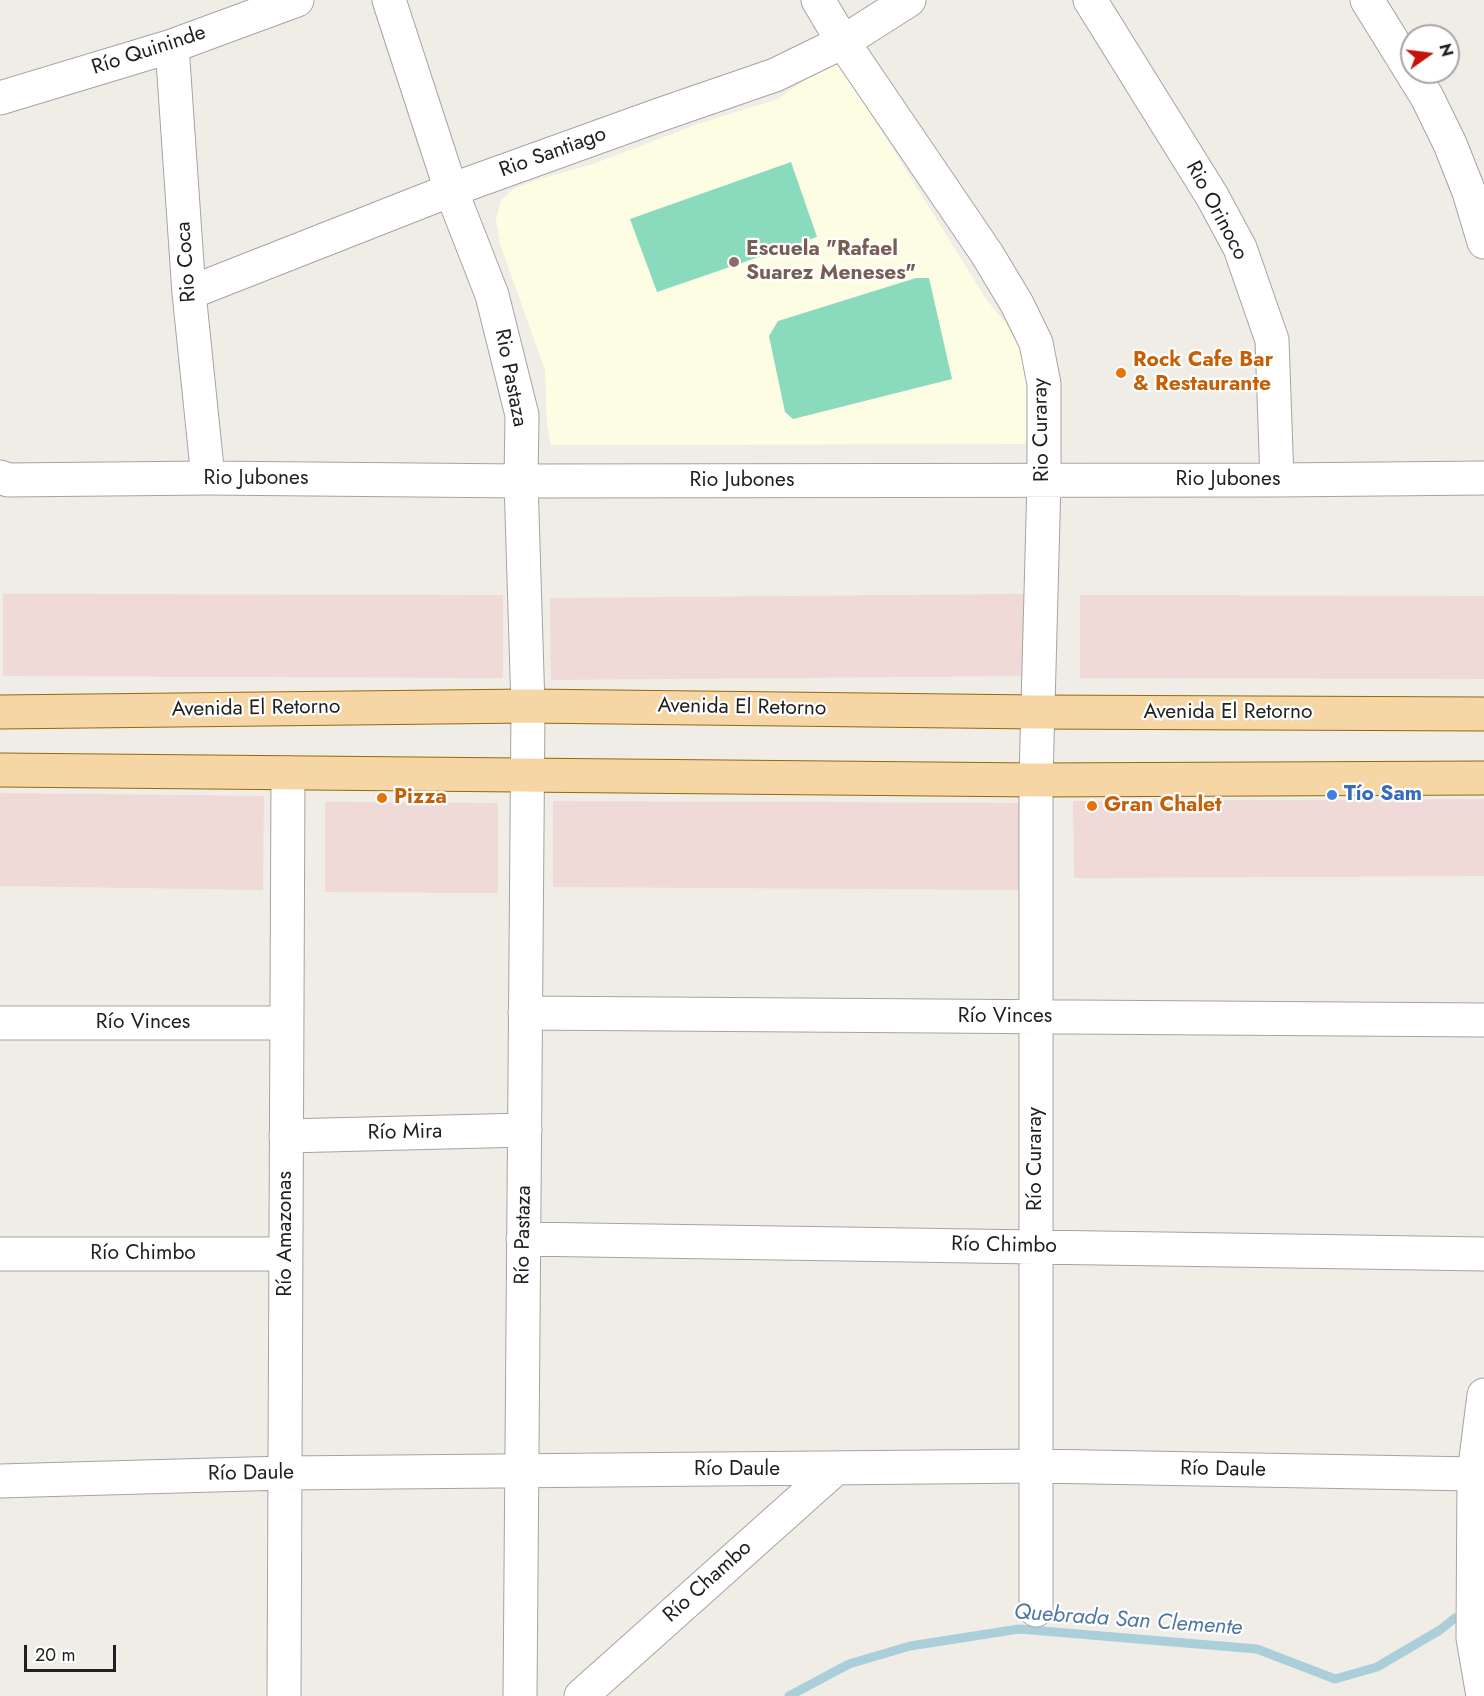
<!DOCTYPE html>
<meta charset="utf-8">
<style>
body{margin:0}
#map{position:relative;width:1484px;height:1696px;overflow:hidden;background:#f0ede7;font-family:Jost,sans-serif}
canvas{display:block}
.north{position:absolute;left:1400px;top:24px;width:60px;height:60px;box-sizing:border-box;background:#fff;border:2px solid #a6a6a6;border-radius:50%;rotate:76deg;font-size:16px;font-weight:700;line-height:24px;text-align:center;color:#202020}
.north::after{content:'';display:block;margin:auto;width:21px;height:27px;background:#c4120c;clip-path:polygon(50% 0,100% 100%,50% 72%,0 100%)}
.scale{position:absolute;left:24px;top:1645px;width:92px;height:27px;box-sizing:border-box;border:3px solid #202020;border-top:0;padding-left:8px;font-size:18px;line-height:21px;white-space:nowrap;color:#202020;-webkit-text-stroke:4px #fff;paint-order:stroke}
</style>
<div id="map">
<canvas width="1484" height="1696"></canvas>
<div class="north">N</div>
<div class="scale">20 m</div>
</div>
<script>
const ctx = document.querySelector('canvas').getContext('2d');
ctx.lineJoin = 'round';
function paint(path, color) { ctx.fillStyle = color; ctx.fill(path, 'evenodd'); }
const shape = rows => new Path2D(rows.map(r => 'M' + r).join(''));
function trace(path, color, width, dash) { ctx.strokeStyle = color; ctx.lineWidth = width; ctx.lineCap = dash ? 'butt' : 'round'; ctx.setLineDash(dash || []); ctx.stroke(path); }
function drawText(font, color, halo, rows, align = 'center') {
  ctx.font = font + ' Jost,sans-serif'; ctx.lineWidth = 4.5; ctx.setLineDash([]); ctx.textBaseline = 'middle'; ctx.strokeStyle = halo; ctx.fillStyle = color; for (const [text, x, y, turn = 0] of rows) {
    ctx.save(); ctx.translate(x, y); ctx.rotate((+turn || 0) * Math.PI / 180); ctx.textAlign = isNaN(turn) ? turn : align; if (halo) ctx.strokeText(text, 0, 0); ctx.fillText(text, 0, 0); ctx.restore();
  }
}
const commercial = shape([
 [3,594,503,595,503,678,3,676],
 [1024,594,1025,676,551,680,550,598],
 [1080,595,1484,596,1484,679,1080,678],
 [0,793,264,796,263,890,0,886],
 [1484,799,1484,876,1074,878,1073,801],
 [553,801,1022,803,1021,890,553,887],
 [325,802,498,803,498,893,325,892]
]);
const education = shape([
 [839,56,843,69,986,299,1021,342,1030,415,1030,428,1025,444,551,445,547,425,545,370,500,244,496,220,501,200,515,188,543,178,590,165,701,123,778,99]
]);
const pitch = shape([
 [791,162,817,237,657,292,630,219],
 [916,278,929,278,952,379,793,419,785,412,769,336,778,321]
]);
const stream = shape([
 [789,1696,849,1664,910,1646,1019,1629,1257,1649,1335,1679,1377,1667,1440,1630,1455,1618]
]);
const minor = shape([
 [389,0,451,190,492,295,522,415,521,481,528,706,520,1696],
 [818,0,843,42,987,254,1017,304,1036,343,1044,384,1044,481,1036,780,1036,1610],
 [1090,0,1212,196,1240,248,1272,340,1277,480],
 [1367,0,1427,97,1450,144,1469,192,1484,242],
 [172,46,189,293,208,478],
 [0,98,172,46,297,0],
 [189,293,451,190,659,115,775,75,843,42,909,0],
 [0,477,8,480,208,478,521,481,1277,480,1484,478],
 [525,1013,1484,1020],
 [0,1023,286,1023],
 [286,1136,525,1130],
 [523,1239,1484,1254],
 [0,1254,286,1254],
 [0,1481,285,1473,1037,1466,1474,1474],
 [284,1696,288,773],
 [581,1696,835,1469],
 [1483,1696,1473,1638,1474,1474,1484,1395]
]);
const major = shape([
 [0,712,528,706,1037,712,1484,714],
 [0,770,1036,780,1484,778]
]);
const markers = [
 [734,262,6,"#8d6e63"],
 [1121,373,6,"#e8710a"],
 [1332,795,6,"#3f7fe0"],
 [382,798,6,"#e8710a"],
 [1092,806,6,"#e8710a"]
];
const streetNames = [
 ["Río Quininde",149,51,-18],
 ["Rio Santiago",553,153,-20],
 ["Rio Orinoco",1216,211,62],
 ["Rio Coca",187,262,-94],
 ["Rio Pastaza",510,378,79],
 ["Rio Curaray",1042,430,-91],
 ["Rio Jubones",256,479],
 ["Rio Jubones",1228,480],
 ["Rio Jubones",742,481],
 ["Avenida El Retorno",742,708,1],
 ["Avenida El Retorno",256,709,-1],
 ["Avenida El Retorno",1228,713],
 ["Río Vinces",1005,1017],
 ["Río Vinces",143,1023],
 ["Río Mira",405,1133,-1],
 ["Río Curaray",1036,1159,-90],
 ["Río Amazonas",286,1234,-90],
 ["Río Pastaza",524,1235,-89],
 ["Río Chimbo",1004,1246,1],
 ["Río Chimbo",143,1254],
 ["Río Daule",737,1470],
 ["Río Daule",1223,1470,1],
 ["Río Daule",251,1474,-1],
 ["Río Chambo",708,1582,-42]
];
const educationNames = [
 ["Escuela \"Rafael",746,250],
 ["Suarez Meneses\"",746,274]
];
const foodNames = [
 ["Rock Cafe Bar",1133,361],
 ["& Restaurante",1133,385],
 ["Pizza",394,798],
 ["Gran Chalet",1104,806]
];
const shopNames = [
 ["Tío Sam",1344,795]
];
const waterNames = [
 ["Quebrada San Clemente",1128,1621,4]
];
paint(commercial, '#f0dad8');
paint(education, '#fcfde3');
paint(pitch, '#8adabe');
trace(stream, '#abcedb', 9);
trace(minor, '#a4a4a4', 35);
trace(major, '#936a09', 35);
trace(minor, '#fff', 33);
trace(major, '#f7d6a6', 33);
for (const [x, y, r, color] of markers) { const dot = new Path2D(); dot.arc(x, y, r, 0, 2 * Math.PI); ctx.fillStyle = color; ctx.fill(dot); trace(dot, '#fff', 2); }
drawText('21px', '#202020', '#fff', streetNames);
drawText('bold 21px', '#785e54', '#fff', educationNames, 'left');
drawText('bold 21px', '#c56008', '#fff', foodNames, 'left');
drawText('bold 21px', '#366cbe', '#fff', shopNames, 'left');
drawText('italic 22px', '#4e76a3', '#fff', waterNames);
</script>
